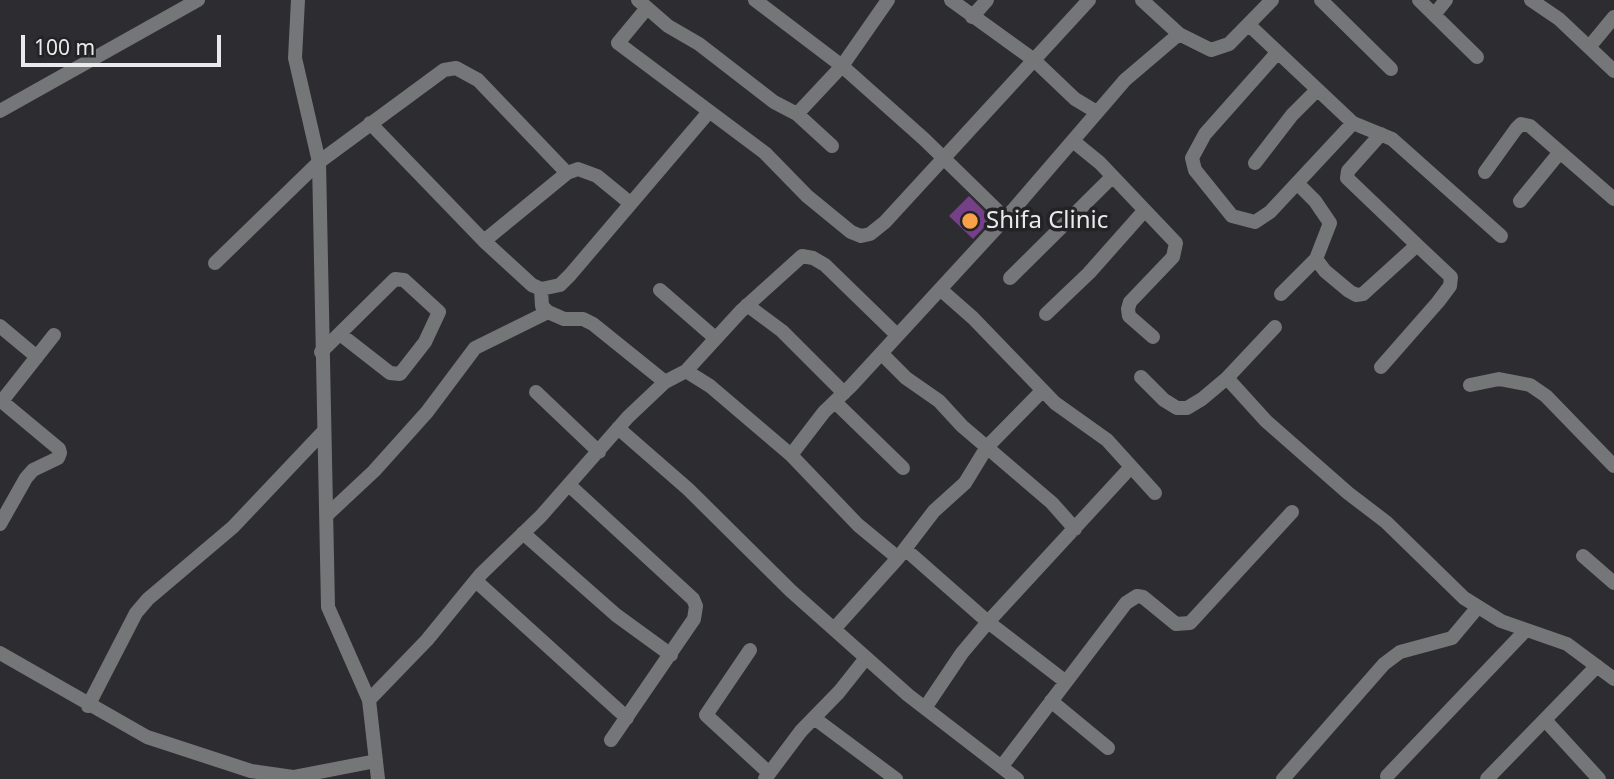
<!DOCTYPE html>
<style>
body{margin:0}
#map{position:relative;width:1614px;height:779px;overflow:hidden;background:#2d2c30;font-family:"Noto Sans",sans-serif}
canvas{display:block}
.scale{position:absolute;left:21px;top:35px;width:200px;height:32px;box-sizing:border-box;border:4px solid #eae9ec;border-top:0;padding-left:9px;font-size:21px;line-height:24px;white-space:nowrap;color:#eae9ec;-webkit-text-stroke:5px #232326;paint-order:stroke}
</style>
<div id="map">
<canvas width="1614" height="779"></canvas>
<div class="scale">100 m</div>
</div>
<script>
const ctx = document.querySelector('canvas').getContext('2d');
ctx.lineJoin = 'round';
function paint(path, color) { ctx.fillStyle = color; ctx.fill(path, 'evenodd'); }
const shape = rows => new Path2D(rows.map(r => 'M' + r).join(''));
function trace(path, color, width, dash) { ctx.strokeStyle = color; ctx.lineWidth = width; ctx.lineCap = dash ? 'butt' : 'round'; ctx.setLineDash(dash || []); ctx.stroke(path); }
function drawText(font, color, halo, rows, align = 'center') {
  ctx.font = font + ' "Noto Sans",sans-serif'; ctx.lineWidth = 7; ctx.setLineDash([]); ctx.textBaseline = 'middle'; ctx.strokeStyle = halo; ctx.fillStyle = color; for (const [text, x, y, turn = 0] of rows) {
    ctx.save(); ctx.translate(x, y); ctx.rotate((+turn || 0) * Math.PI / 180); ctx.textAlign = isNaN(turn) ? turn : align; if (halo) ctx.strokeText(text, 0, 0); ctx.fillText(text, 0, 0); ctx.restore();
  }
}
const building = shape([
 [969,196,992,219,973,239,949,216]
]);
const minor = shape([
 [638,0,668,26,699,44,774,102,797,114,842,66,888,0],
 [755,0,842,66,924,139,1005,218],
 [951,0,1034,60,1075,99,1095,111],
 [1142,0,1179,34],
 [1321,0,1391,69],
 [1419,0,1477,57],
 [1531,0,1559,19,1614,71],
 [647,8,618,43,765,153,807,196,851,232,861,236,870,234,885,222,1089,0],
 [1434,15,1446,0],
 [972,17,987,0],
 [1249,25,1353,123,1392,139,1501,236],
 [1590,46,1614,17],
 [1277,53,1205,134,1192,158,1195,170,1232,216,1255,222,1270,212,1353,123],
 [0,111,198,0],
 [797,114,832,146],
 [370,123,484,241,532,285,541,289,560,285,570,275,708,113],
 [1381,134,1348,171,1347,178,1417,245],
 [1073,141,1100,163,1176,243,1173,257,1130,302,1128,309,1129,316,1153,337],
 [1255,163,1292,115,1317,90],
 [1485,172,1516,129,1521,124,1530,126,1614,199],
 [1297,183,1315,201,1330,223,1316,259,1325,271,1349,291,1356,295,1363,294,1417,245,1451,277,1450,286,1438,302,1381,367],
 [1520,201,1560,152],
 [484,241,567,173,578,169,597,176,630,203],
 [215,263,319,162,444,70,456,68,478,80,567,173],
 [1010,278,1112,177],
 [541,289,542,306,548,312,564,319,583,319,593,324,665,382],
 [940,289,973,318,1055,403,1107,440,1155,493],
 [660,290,714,337],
 [1281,294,1316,259],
 [747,305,782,331,844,393],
 [1046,314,1089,273,1144,211],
 [0,326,37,357],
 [321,352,395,279,404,280,439,312,425,342,400,374,390,373,340,334],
 [882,354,906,378,939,401,962,426,1052,503,1075,529],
 [686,371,741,311,802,256,813,258,825,265,897,335],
 [1141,377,1164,400,1177,408,1187,408,1202,399,1227,378,1266,421,1348,493,1386,522,1464,598,1501,621,1567,644,1614,679],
 [1227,378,1275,327],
 [1470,385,1499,379,1530,385,1546,396,1614,466],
 [536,392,599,452],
 [0,400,59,449,60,453,58,458,33,470,26,478,0,524],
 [2,401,54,335],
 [835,402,903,468],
 [618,428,688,489,791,591,908,695,1017,779],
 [791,455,858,525,898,558],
 [569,485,693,599,696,606,694,619,611,740],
 [328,514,374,471,427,412,475,348,548,312],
 [523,533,616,615,671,655],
 [905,549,988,622,1130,468],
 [1583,556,1614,583],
 [476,581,627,718],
 [834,629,898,558,934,511,965,483,987,447,1042,391],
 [750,650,706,715,769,773],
 [0,653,147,737,251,771,293,777,376,761],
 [369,700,427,640,481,574,541,516,628,417,665,382,686,371,710,386,791,455,824,412,851,386,1013,210,1125,80,1179,34,1211,50,1229,44,1272,0],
 [1051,701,1108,748],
 [88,706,136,613,148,599,233,527,323,432],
 [925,708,962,653,988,622,1066,682],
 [814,718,896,779],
 [1545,720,1599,779],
 [1002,766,1126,603,1137,596,1143,597,1176,624,1190,623,1292,512],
 [1387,776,1525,631],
 [765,779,801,731,839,692,866,658],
 [1283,779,1384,664,1400,652,1452,638,1478,607],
 [1487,779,1597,666]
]);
const tertiary = shape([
 [298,0,295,58,319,162,328,607,369,700,378,779]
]);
const markers = [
 [970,221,9,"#f7a149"]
];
const poiNames = [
 ["Shifa Clinic",986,221]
];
paint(building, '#754087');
trace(minor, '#757678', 14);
trace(tertiary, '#757678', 14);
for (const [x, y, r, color] of markers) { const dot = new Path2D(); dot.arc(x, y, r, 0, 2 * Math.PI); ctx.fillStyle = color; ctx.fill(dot); trace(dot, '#232326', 2.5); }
drawText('24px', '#eae9ec', '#232326', poiNames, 'left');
</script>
